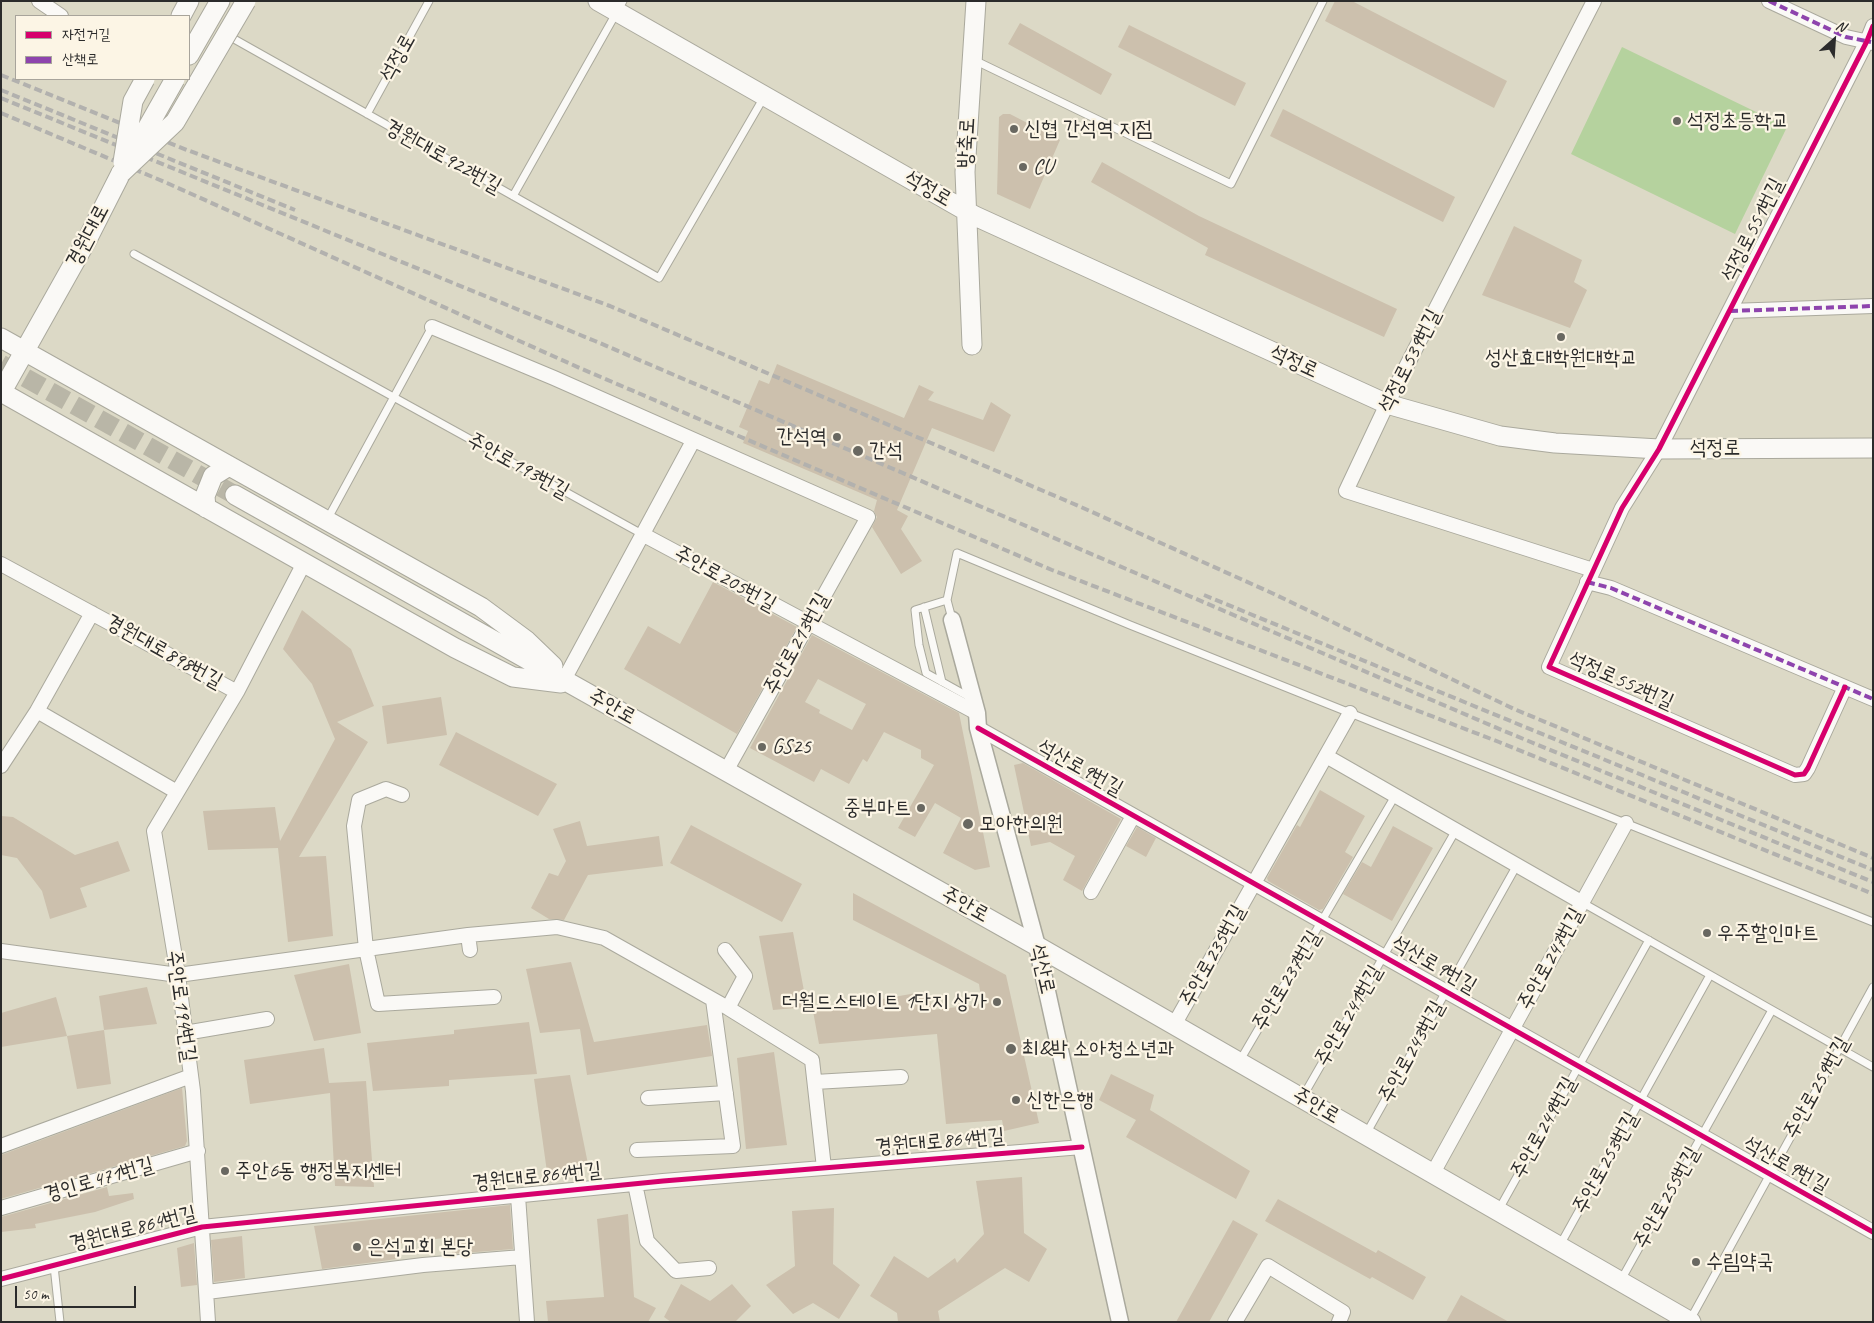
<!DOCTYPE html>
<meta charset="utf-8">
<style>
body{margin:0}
#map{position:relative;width:1874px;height:1323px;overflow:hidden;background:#dcd9c6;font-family:Caveat,"Poor Story",sans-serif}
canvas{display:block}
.frame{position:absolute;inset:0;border:2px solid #2b2b2b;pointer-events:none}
.legend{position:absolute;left:15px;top:15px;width:175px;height:65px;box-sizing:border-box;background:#fcf5e5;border:1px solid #a8a49b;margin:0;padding:6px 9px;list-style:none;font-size:15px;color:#2b2b2b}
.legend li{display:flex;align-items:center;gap:10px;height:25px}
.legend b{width:25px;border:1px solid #a8a49b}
.north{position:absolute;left:1809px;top:15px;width:50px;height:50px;-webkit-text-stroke:4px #fcf5e5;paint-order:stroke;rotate:26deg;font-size:14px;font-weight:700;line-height:20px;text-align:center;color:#2b2b2b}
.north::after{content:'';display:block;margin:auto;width:18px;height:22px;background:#2b2b2b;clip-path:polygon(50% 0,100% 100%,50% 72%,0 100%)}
.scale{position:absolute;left:15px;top:1286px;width:121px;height:22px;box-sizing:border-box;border:2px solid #2b2b2b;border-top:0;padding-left:6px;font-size:15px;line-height:18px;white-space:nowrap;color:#2b2b2b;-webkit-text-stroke:4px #fcf5e5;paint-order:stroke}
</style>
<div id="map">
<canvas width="1874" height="1323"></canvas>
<div class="frame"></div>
<ul class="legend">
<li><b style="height:6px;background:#d6006c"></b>자전거길</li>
<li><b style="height:6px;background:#8e44ad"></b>산책로</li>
</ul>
<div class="north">N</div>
<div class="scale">50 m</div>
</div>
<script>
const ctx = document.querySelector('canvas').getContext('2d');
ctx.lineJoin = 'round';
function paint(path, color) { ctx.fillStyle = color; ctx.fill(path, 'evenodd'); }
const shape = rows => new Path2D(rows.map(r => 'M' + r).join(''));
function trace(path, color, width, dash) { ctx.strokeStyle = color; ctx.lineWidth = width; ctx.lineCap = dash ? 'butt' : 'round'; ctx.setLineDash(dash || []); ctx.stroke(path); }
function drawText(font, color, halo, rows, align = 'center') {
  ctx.font = font + ' Caveat,"Poor Story",sans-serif'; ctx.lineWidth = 4.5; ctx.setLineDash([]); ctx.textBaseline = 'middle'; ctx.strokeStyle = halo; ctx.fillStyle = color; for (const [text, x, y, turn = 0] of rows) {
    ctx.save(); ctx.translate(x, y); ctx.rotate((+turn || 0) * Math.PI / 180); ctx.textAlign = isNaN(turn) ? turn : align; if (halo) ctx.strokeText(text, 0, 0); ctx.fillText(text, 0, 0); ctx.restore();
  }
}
const green = shape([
 [1622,47,1787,127,1735,234,1571,154]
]);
const building = shape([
 [1335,1,1352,1,1507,81,1494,108,1325,21],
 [1020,23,1112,74,1101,95,1008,44],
 [1129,25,1246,83,1235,106,1118,47],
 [1283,109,1455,197,1443,222,1270,136],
 [1003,114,1010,114,1060,140,1030,209,997,194,999,117],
 [1102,162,1199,216,1397,309,1384,337,1205,255,1208,248,1091,182],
 [1514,226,1582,260,1574,282,1587,290,1570,328,1482,295],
 [777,364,904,418,919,385,934,392,928,400,983,420,991,402,1011,415,994,452,932,428,897,510,908,516,901,529,922,561,901,574,872,527,877,517,874,511,877,500,743,443,748,431,739,427,759,380,769,384],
 [713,582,797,627,737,734,624,669,648,626,680,644],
 [302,610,351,649,374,706,337,722,368,742,299,857,326,856,333,936,288,942,278,848,208,850,203,811,275,807,280,841,335,739,312,684,283,649],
 [812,635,959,713,990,867,975,870,943,853,961,818,935,803,915,837,898,828,934,765,921,758,921,750,884,732,867,762,863,759,849,784,821,769,814,782,750,748],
 [818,679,866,704,852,730,819,713,820,710,805,702],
 [441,697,447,735,387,744,382,706],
 [456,732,557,784,538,816,439,765],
 [1023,763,1121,819,1082,891,1063,880,1075,856,1050,842,1031,846,1014,765],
 [1320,790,1365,816,1345,852,1353,857,1323,909,1319,910,1268,881,1267,878,1297,825,1300,827],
 [1,816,13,817,75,855,118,841,130,871,80,888,87,907,50,919,42,891,17,858,1,855],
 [580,821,587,846,659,836,663,866,588,875,564,920,549,919,531,908,549,873,558,876,566,861,553,829],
 [691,825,802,884,782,922,670,863],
 [1393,826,1433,848,1392,921,1343,894,1362,862,1371,867],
 [1137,827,1156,838,1146,857,1126,846],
 [853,893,1006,975,1039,1123,1004,1131,1002,1120,946,1124,937,1034,819,1044,813,1011,928,991,932,1010,982,1004,979,984,853,920],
 [793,932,807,1007,773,1010,759,936],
 [571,962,594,1042,707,1025,712,1056,587,1075,580,1029,540,1033,526,969],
 [349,964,361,1033,314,1041,294,975],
 [147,987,157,1024,104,1030,99,996],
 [56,997,67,1036,1,1047,1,1013],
 [529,1022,537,1074,449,1080,449,1086,373,1091,367,1043,454,1034,454,1030],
 [104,1030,111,1084,77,1089,67,1036],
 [324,1048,329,1083,366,1081,374,1187,335,1186,330,1093,250,1104,244,1060],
 [774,1052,787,1145,746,1149,737,1058],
 [1111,1074,1154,1095,1150,1110,1250,1171,1236,1199,1126,1137,1136,1120,1099,1100],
 [570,1075,588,1164,547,1172,534,1079],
 [182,1088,187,1141,185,1146,1,1199,1,1155],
 [1022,1177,1024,1233,1047,1249,1029,1282,1005,1268,938,1311,940,1322,898,1322,897,1313,870,1296,894,1256,928,1278,955,1258,957,1263,984,1234,976,1181],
 [107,1187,109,1196,133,1193,134,1199,95,1212,35,1224,36,1228,1,1232,1,1217],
 [1278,1199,1376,1253,1378,1250,1426,1277,1413,1300,1372,1277,1370,1279,1265,1221],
 [510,1205,513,1249,452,1254,452,1237,395,1244,397,1259,322,1269,314,1226],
 [834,1208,833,1264,860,1285,839,1319,813,1303,793,1314,766,1285,795,1266,792,1211],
 [628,1214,634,1297,656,1308,648,1322,548,1322,546,1301,604,1297,597,1219],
 [1233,1220,1258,1234,1209,1322,1176,1322],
 [242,1236,245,1278,214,1282,211,1240],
 [194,1243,197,1285,181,1287,177,1248],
 [681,1284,710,1301,732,1284,751,1306,735,1322,671,1322,664,1317],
 [1461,1295,1509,1322,1446,1322]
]);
const secondaryTunnel = shape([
 [1,364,235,495]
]);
const service = shape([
 [227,35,659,278,764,97],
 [974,60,1231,184,1323,1],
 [367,114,429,1],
 [513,196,623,1],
 [134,254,642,534],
 [327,520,432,327],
 [947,600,957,553,1130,625,1873,922],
 [924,607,942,682],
 [952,619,947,600,915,610,919,645,926,673,971,698],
 [1583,903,1873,1067],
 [1239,1062,1395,796],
 [1302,1098,1456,830],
 [1366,1134,1517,865],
 [1498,1211,1649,940],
 [1560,1245,1710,975],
 [54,1266,60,1322],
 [1621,1280,1772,1010],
 [1690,1320,1873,987]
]);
const minor = shape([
 [39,1,61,16],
 [1769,1,1846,37,1873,43],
 [1730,311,1873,306],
 [432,327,554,378,868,517,726,771],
 [642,534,977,713],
 [1,564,237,692],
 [1593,570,1346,491,1387,404,1594,1],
 [1587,582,1611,588,1873,699],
 [565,678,693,441],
 [1845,687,1808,768,1804,774,1795,775,1549,667,1622,508,1659,449,1867,41,1873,26],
 [37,711,177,792],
 [978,728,1873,1232],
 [1326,756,1583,903],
 [1,766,37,711,92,613],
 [402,795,386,789,359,800,354,826,366,949,378,1004,494,997],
 [1091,892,1133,816],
 [468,935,470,950],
 [725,950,745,976,728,1008],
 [1,951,178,975,468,935,557,927,604,938,728,1008,812,1060,824,1168],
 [1174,1025,1350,713],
 [185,1033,267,1019],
 [815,1082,901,1077],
 [648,1098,726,1093],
 [1,1146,191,1076],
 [637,1150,733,1146,713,1000],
 [1433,1173,1626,823],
 [635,1184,647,1241,676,1271,709,1268],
 [518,1196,527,1322],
 [1,1208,198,1151],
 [1,1279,202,1227,663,1181,1082,1147],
 [207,1292,423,1265,522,1257],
 [208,1322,193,1091,178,975,154,831,237,692,304,563],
 [1235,1322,1268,1266,1343,1312,1339,1322]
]);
const tertiary = shape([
 [952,620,977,713,978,728,1037,946,1120,1322]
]);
const secondary = shape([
 [598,1,975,216,1387,404,1500,436,1555,443,1659,449,1873,448],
 [181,16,189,1],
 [189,55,220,1],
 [1,338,481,607,527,641,553,666],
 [972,345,965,172,976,1],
 [1,392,455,648,513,677,561,683],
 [1,393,88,238,121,173],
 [235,495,1037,946,1691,1322],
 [206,508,205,496,213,476,229,466]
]);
const rail = shape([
 [1,75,187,150,610,306,1081,507,1274,594,1514,709,1873,858],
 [1,90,295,210],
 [1,98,595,341,1504,731,1873,882],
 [1,113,167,183,582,369,1052,570,1499,742,1873,894],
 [1204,595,1873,870]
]);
const secondaryBridge = shape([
 [132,155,175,79],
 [123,162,133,101,145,79],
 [121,173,175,122,246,1]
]);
const quiet = shape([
 [1769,1,1846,37,1871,42],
 [1730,311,1873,306],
 [1587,582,1611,588,1873,699]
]);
const cycleway = shape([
 [1845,687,1808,768,1804,774,1795,775,1549,667,1622,508,1659,449,1867,41,1873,26],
 [978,728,1873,1232],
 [1,1279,202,1227,663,1181,1082,1147]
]);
const markers = [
 [1677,121,5,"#696861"],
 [1014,129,5,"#696861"],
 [1023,167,5,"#696861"],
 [1561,337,5,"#696861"],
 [837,437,5,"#696861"],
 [858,451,6,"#696861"],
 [762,747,5,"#696861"],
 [921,808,5,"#696861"],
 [968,824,6,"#696861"],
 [1707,933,5,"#696861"],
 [997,1002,5,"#696861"],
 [1011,1049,6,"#696861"],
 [1016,1100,5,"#696861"],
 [225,1171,5,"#696861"],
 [357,1247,5,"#696861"],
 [1696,1262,5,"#696861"]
];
const streetNames = [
 ["석정로",398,58,-61],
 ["방축로",967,143,-87],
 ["경원대로922번길",443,157,29],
 ["석정로",928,189,30],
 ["석정로551번길",1753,230,-63],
 ["경원대로",88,236,-62],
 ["석정로539번길",1410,361,-63],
 ["석정로",1294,362,25],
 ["석정로",1715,448],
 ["주안로193번길",518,466,29],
 ["주안로205번길",725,579,29],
 ["주안로213번길",797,644,-61],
 ["경원대로898번길",164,652,29],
 ["석정로552번길",1621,681,24],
 ["주안로",612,707,29],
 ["석산로9번길",1080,768,29],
 ["주안로",965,905,29],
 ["주안로235번길",1213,956,-61],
 ["주안로247번길",1551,959,-61],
 ["석산로9번길",1434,965,30],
 ["석산로",1042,969,77],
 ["주안로237번길",1287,981,-59],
 ["주안로194번길",181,1006,82],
 ["주안로241번길",1349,1016,-60],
 ["주안로243번길",1412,1052,-61],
 ["주안로259번길",1817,1088,-61],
 ["주안로",1316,1106,30],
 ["주안로249번길",1544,1128,-61],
 ["경원대로864번길",940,1142,-5],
 ["주안로253번길",1606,1163,-61],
 ["석산로9번길",1786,1165,29],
 ["경원대로864번길",537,1177,-6],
 ["경인로471번길",99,1180,-16],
 ["주안로255번길",1667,1198,-61],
 ["경원대로864번길",133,1229,-14]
];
const poiNames = [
 ["석정초등학교",1687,121],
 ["신협 간석역 지점",1024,129],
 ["CU",1033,167],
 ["성산효대학원대학교",1561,358,"center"],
 ["간석역",827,437,"right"],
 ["간석",869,451],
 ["GS25",772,747],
 ["중부마트",911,808,"right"],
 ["모아한의원",979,824],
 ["우주할인마트",1717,933],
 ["더월드스테이트 1단지 상가",987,1002,"right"],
 ["최&박 소아청소년과",1022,1049],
 ["신한은행",1026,1100],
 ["주안6동 행정복지센터",235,1171],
 ["은석교회 본당",367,1247],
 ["수림약국",1706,1262]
];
paint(green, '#b5d29e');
paint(building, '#ccc0ad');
trace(secondaryTunnel, '#b9b6a7', 19, [19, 9]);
trace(service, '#aaa99d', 9);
trace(minor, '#aaa99d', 16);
trace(tertiary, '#aaa99d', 19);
trace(secondary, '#aaa99d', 21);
trace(service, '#faf9f6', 7);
trace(minor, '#faf9f6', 14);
trace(tertiary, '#faf9f6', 16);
trace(secondary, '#faf9f6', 19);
trace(rail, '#b2b1ae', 4, [8, 4]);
trace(secondaryBridge, '#aaa99d', 21, []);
trace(secondaryBridge, '#faf9f6', 19);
trace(quiet, '#8e44ad', 4, [8, 4]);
trace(cycleway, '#d6006c', 5);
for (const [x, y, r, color] of markers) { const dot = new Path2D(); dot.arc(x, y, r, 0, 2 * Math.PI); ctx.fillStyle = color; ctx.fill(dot); trace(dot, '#fcf5e5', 2); }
drawText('21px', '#2b2b2b', '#fcf5e5', streetNames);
drawText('21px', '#2b2b2b', '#fcf5e5', poiNames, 'left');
</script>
